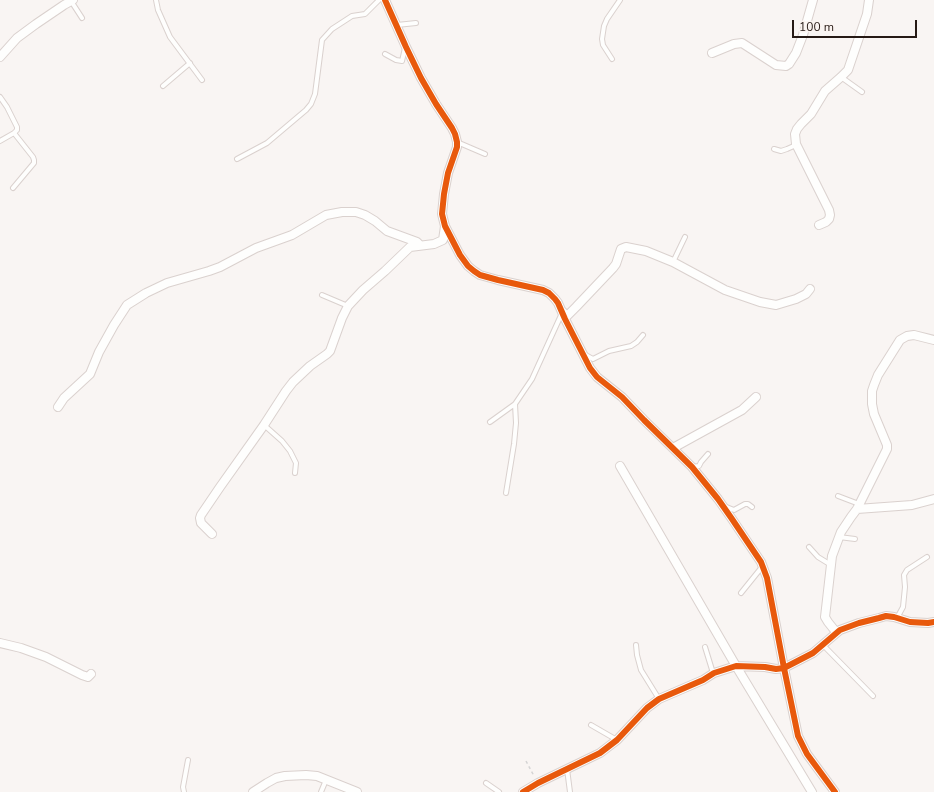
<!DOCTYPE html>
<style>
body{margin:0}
#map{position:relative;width:934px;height:792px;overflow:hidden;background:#f9f5f3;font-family:"Nunito Sans",sans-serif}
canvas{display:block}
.scale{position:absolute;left:792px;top:20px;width:125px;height:18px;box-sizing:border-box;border:2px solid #261a15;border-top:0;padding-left:5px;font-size:12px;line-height:14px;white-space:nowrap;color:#261a15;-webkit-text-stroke:3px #fbf4f1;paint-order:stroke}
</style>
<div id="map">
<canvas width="934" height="792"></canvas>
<div class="scale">100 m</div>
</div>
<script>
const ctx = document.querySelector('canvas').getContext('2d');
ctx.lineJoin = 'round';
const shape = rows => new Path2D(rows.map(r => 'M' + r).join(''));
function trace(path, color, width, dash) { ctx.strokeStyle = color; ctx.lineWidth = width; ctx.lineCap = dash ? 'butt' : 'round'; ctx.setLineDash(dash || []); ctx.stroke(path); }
const path = shape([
 [526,761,534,776]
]);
const service = shape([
 [156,0,158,10,170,37,202,80],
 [71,1,82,18],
 [397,25,416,23],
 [385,54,396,60,402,61,405,48],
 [612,59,603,45,602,39,604,26,607,19,620,0],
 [841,77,862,92],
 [163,86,190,63],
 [0,97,7,107,17,127,17,130,14,133,0,141],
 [457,142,485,154],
 [774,149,781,151,787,149,796,145],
 [237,159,267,143,306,110,311,104,315,94,322,40,332,29,352,16,365,14,379,0],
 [13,188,34,163,34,160,33,157,14,133],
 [673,262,685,237],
 [322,295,348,306],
 [584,354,593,359,609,351,631,346,637,342,643,335],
 [490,422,515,404,532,379,562,313],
 [264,425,282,441,290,451,296,463,295,473],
 [692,467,699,466,701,462,708,454],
 [506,493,514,444,516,423,515,404],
 [838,496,859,504],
 [724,506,734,510,745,504,748,504,752,507],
 [839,537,855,539],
 [809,547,818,557,831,565],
 [741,593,762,567],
 [897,618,903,607,905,587,904,575,907,570,927,557],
 [636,645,637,655,641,670,659,699],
 [823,645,873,696],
 [705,647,713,673],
 [591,725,617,740],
 [567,769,570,792],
 [486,783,499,792],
 [184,792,183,787,188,760],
 [321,792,326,780]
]);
const minor = shape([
 [385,0,406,47,421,78,436,104,452,128,455,134,457,142,457,147,448,173,444,194,442,214,445,226,460,255,468,266,474,271,480,275,498,280,543,290,549,293,555,299,558,303,565,319,590,368,597,377,622,397,644,420,692,467,718,499,732,519,761,562,767,578,784,668,798,736,807,754,835,792],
 [712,53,734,44,742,43,776,65,786,66,789,64,796,53,803,35,813,0],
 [0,57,17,38,36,24,64,5,73,0],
 [819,225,826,222,829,219,830,215,829,210,796,144,795,134,797,129,801,124,811,114,825,91,841,77,848,70,867,14,869,0],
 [562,311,567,316,576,307,613,268,616,264,621,249,626,247,646,251,673,262,725,290,760,302,776,305,796,299,806,294,810,289],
 [58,407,64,398,90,374,99,352,114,325,127,305,146,293,167,283,209,271,220,267,256,248,292,235,326,215,342,212,356,212,365,215,375,221,387,231,417,242,420,245],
 [673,448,742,410,756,397],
 [620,466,736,666,812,792],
 [857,509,912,505,934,499],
 [212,534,201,523,200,518,201,515,220,487,264,425,286,391,293,382,310,366,327,354,330,351,342,318,348,306,363,290,385,271,410,247,434,244,443,240,445,226],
 [836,632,828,622,825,617,832,556,841,532,851,517,857,509,887,449,887,445,874,414,872,404,872,391,874,385,878,375,900,340,907,336,914,335,934,340],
 [0,643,21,648,46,657,82,675,88,677,91,674],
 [253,792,267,783,276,778,285,776,306,775,317,776,357,792],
 [523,792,538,783,600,753,617,740,647,708,659,699,703,680,714,673,736,666,765,667,776,669,784,668,813,653,840,630,859,623,879,618,886,616,894,617,910,622,928,623,934,622]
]);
const cycleway = shape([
 [385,0,406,47,421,78,436,104,452,128,455,134,457,142,457,147,448,173,444,194,442,214,445,226,460,255,468,266,474,271,480,275,498,280,543,290,549,293,555,299,558,303,565,319,590,368,597,377,622,397,644,420,692,467,718,499,732,519,761,562,767,578,784,668,798,736,807,754,835,792],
 [523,792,538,783,600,753,617,740,647,708,659,699,703,680,714,673,736,666,765,667,776,669,784,668,813,653,840,630,859,623,879,618,886,616,894,617,910,622,928,623,934,622]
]);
trace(service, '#dad1ce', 6);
trace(minor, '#dad1ce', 10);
trace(path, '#d5d4d4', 1.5, [3, 3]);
trace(service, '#fefefd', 4);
trace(minor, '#fefefd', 8);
trace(cycleway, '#e8590c', 6);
</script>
